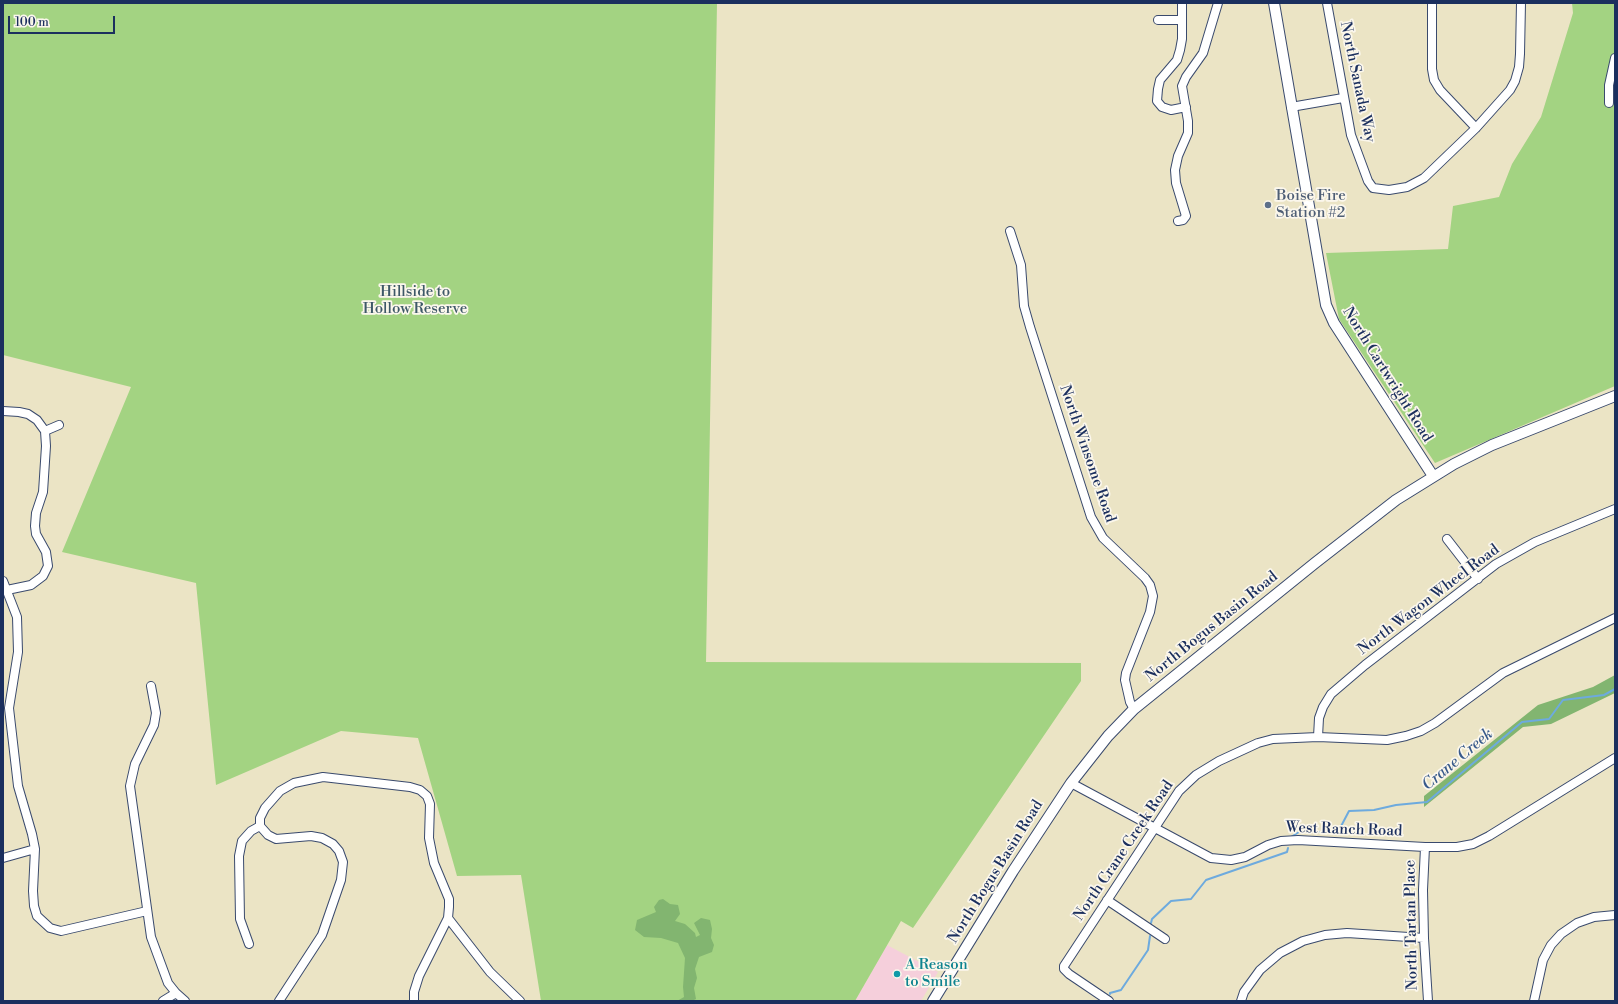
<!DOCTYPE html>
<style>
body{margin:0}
#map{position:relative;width:1618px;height:1004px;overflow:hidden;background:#ebe4c5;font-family:"Libre Bodoni",serif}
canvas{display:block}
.frame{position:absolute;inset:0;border:4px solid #1b2f5e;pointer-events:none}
.scale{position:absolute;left:8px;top:16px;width:107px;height:18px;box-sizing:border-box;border:2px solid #1b2f5e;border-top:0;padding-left:5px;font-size:12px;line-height:14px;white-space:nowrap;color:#1b2f5e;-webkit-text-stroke:3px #fbf7ec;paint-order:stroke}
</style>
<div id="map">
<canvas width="1618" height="1004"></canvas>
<div class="frame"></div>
<div class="scale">100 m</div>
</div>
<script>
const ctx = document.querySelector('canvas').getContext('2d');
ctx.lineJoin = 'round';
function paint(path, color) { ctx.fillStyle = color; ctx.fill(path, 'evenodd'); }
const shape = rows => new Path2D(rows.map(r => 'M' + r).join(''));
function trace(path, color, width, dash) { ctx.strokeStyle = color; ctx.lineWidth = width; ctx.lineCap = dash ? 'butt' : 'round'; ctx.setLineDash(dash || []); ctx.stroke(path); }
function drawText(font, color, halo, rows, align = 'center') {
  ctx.font = font + ' "Libre Bodoni",serif'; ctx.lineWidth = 3.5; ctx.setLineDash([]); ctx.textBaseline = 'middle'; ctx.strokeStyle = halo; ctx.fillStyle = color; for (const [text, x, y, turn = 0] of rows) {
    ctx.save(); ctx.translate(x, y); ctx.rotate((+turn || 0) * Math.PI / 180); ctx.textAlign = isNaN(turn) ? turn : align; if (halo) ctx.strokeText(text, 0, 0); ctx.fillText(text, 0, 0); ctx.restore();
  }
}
const built = shape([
 [887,945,938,972,921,1001,855,1001]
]);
const green = shape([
 [3,3,717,3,706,662,1081,663,1081,681,913,928,901,921,855,1001,541,1001,521,875,457,876,418,738,341,731,216,785,196,583,62,552,131,387,3,355],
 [1572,3,1615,3,1615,386,1435,463,1339,319,1326,253,1448,249,1453,206,1499,197,1512,164,1541,117,1573,13]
]);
const forest = shape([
 [1615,675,1615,693,1551,724,1523,727,1424,807,1424,796,1538,705,1593,687],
 [663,899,670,904,678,905,680,914,675,921,685,924,695,933,696,937,700,935,694,923,701,918,710,920,712,929,711,938,714,945,712,952,699,957,695,969,697,978,694,988,696,999,692,1001,677,1001,684,997,683,987,685,958,678,943,661,938,644,937,635,930,637,920,656,912,654,907,659,900]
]);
const stream = shape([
 [1291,837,1299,832,1338,832,1349,811,1374,810,1396,805,1427,802,1522,722,1549,719,1563,700,1604,695,1615,689],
 [1151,923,1152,919,1171,901,1191,899,1206,880,1287,852,1288,848],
 [1110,994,1110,993,1121,990,1148,950,1150,936]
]);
const minor = shape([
 [1182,3,1182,39,1180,50,1177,60,1160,80,1158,89,1157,101,1162,107,1171,110,1186,107],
 [1327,3,1351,135,1368,181,1373,188,1389,190,1407,187,1424,178,1476,128,1510,90,1515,81,1519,67,1520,54,1521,3],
 [1432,3,1432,69,1434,80,1440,90,1476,128],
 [1158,20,1182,20],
 [1609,103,1609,85,1615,58],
 [1291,107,1343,98],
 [1178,221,1183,220,1186,216,1176,183,1175,170,1178,156,1188,133,1188,121,1182,86,1186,77,1203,53,1218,3],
 [1010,231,1021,265,1024,306,1030,327,1091,517,1103,538,1145,578,1150,585,1153,596,1150,612,1126,673,1125,680,1130,702,1134,709],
 [3,411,19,412,28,414,37,420,45,431,46,446,43,492,36,513,35,526,36,534,46,552,48,566,43,576,31,585,7,590],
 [45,431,59,425],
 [1447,539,1478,579],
 [3,581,17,617,18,652,9,708,18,786,32,834,35,849,33,891,34,906,37,916,50,928,61,931,147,911],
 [151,686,156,713,154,725,135,764,130,786,151,937,168,983,176,993,185,1001],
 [1318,737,1319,718,1323,707,1331,694,1365,665,1496,564,1535,542,1615,509],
 [1071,783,1211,858,1231,860,1245,857,1268,845,1281,841,1298,840,1425,847,1457,847,1473,844,1489,836,1615,758],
 [1425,847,1423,890,1424,938,1428,1001],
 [3,858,35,849],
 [1107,900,1165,939],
 [448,918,490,972,520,1001],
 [249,944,240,919,239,856,242,841,251,831,260,826],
 [163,1001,176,993],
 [279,1001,322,935,341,880,343,862,339,851,333,844,322,838,311,836,276,839,268,835,260,826,260,818,265,808,280,791,294,783,323,777,410,787,420,790,427,796,430,804,429,838,434,863,449,899,449,907,448,918,419,976,414,992,414,1001],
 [1109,1001,1069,974,1064,969,1064,966,1179,791,1196,775,1219,761,1258,743,1273,739,1318,737,1387,740,1406,736,1421,731,1435,723,1503,673,1615,618],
 [1241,1001,1244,992,1260,970,1280,953,1303,941,1325,935,1347,933,1424,938],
 [1534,1001,1543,960,1551,945,1561,934,1577,923,1594,917,1615,915]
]);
const tertiary = shape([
 [1274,3,1326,305,1334,323,1433,476],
 [933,1001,1013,871,1071,783,1108,736,1134,709,1315,563,1396,500,1454,464,1492,445,1615,396]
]);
const markers = [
 [1268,205,4,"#5c6f8a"],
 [897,974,4,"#0f9aa8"]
];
const streetNames = [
 ["North Sanada Way",1357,82,78],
 ["North Cartwright Road",1387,375,58],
 ["North Winsome Road",1087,454,71],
 ["North Wagon Wheel Road",1429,600,-37],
 ["North Bogus Basin Road",1212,627,-39],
 ["West Ranch Road",1344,830,2],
 ["North Crane Creek Road",1124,851,-56],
 ["North Bogus Basin Road",996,872,-58],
 ["North Tartan Place",1412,925,-91]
];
const serviceNames = [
 ["Boise Fire",1276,196],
 ["Station #2",1276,213]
];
const parkNames = [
 ["Hillside to",415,292],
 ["Hollow Reserve",415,309]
];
const cultureNames = [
 ["A Reason",905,965],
 ["to Smile",905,982]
];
const waterNames = [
 ["Crane Creek",1458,760,-40]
];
paint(built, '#f5cfdb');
paint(green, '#a3d382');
paint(forest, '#82b570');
trace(stream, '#6daade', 2);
trace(minor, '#3a4a6d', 10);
trace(tertiary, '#3a4a6d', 12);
trace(minor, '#fff', 8);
trace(tertiary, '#fff', 10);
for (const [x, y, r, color] of markers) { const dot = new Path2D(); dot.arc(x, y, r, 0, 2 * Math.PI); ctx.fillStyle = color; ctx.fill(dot); trace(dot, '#fbf7ec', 1.5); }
drawText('15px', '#1b2f5e', '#fbf7ec', streetNames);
drawText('15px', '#4e5e75', '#fbf7ec', serviceNames, 'left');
drawText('15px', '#3d5867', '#fbf7ec', parkNames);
drawText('15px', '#0d838f', '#fbf7ec', cultureNames, 'left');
drawText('italic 16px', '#385a8b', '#fbf7ec', waterNames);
</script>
